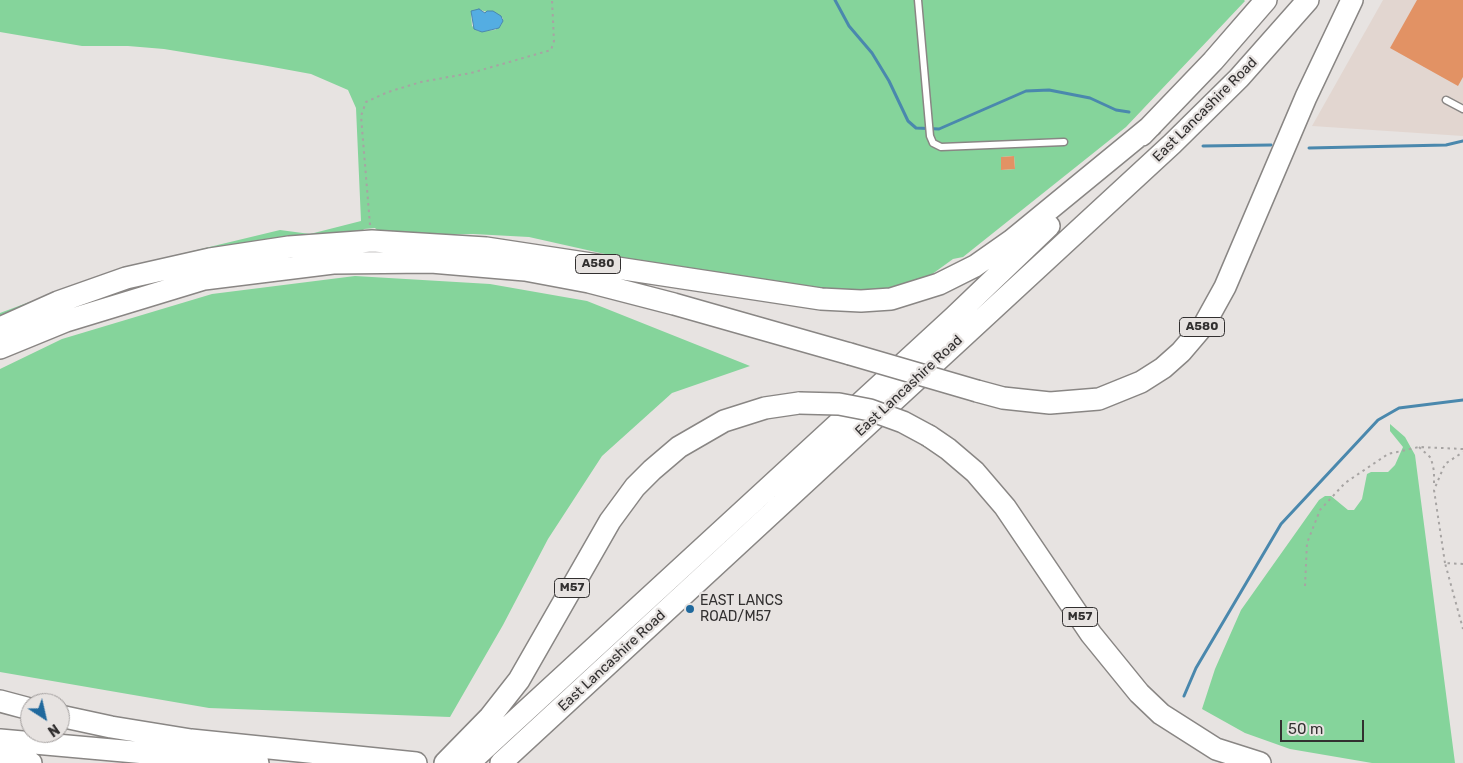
<!DOCTYPE html>
<style>
body{margin:0}
#map{position:relative;width:1463px;height:763px;overflow:hidden;background:#e7e3e1;font-family:Rubik,sans-serif}
canvas{display:block}
.north{position:absolute;left:20px;top:693px;width:50px;height:50px;box-sizing:border-box;background:#e7e3e1;border:1px solid #9f9b9a;border-radius:50%;rotate:145deg;font-size:14px;font-weight:700;line-height:20px;text-align:center;color:#323030}
.north::after{content:'';display:block;margin:auto;width:18px;height:22px;background:#20699d;clip-path:polygon(50% 0,100% 100%,50% 72%,0 100%)}
.scale{position:absolute;left:1280px;top:720px;width:84px;height:22px;box-sizing:border-box;border:2px solid #323030;border-top:0;padding-left:6px;font-size:15px;line-height:18px;white-space:nowrap;color:#323030;-webkit-text-stroke:4px #e7e3e1;paint-order:stroke}
</style>
<div id="map">
<canvas width="1463" height="763"></canvas>
<div class="north">N</div>
<div class="scale">50 m</div>
</div>
<script>
const ctx = document.querySelector('canvas').getContext('2d');
ctx.lineJoin = 'round';
function paint(path, color) { ctx.fillStyle = color; ctx.fill(path, 'evenodd'); }
const shape = rows => new Path2D(rows.map(r => 'M' + r).join(''));
function trace(path, color, width, dash) { ctx.strokeStyle = color; ctx.lineWidth = width; ctx.lineCap = dash ? 'butt' : 'round'; ctx.setLineDash(dash || []); ctx.stroke(path); }
function drawText(font, color, halo, rows, align = 'center') {
  ctx.font = font + ' Rubik,sans-serif'; ctx.lineWidth = 4.5; ctx.setLineDash([]); ctx.textBaseline = 'middle'; ctx.strokeStyle = halo; ctx.fillStyle = color; for (const [text, x, y, turn = 0] of rows) {
    ctx.save(); ctx.translate(x, y); ctx.rotate((+turn || 0) * Math.PI / 180); ctx.textAlign = isNaN(turn) ? turn : align; if (halo) ctx.strokeText(text, 0, 0); ctx.fillText(text, 0, 0); ctx.restore();
  }
}
const built = shape([
 [1383,0,1463,0,1463,136,1312,126]
]);
const green = shape([
 [0,0,1244,0,1245,1,1126,127,963,257,953,259,913,288,863,294,654,265,529,237,473,234,383,236,375,228,364,229,358,237,280,242,0,323,0,313,8,310,118,269,280,230,310,234,361,221,356,108,348,90,311,74,262,65,164,49,128,46,82,46,0,32],
 [481,10,503,18,501,25,495,30,478,31,472,26,471,13],
 [1014,156,1015,169,1001,170,1001,157],
 [355,276,490,284,587,301,750,366,672,393,602,456,548,539,503,625,450,717,209,708,0,672,0,369,62,339,212,294],
 [1390,424,1405,437,1415,455,1455,763,1372,763,1290,749,1245,733,1202,709,1215,669,1241,610,1319,500,1325,496,1331,496,1348,510,1354,510,1362,499,1367,474,1371,472,1388,472,1395,465,1403,447,1390,431]
]);
const water = shape([
 [479,9,485,13,487,11,493,11,501,16,503,21,499,28,482,32,474,29,471,11,479,9]
]);
const stream = shape([
 [835,0,849,26,872,53,889,81,908,121,916,128,939,129,1026,91,1049,90,1090,98,1116,110,1129,112],
 [1203,146,1271,145],
 [1309,148,1446,145,1463,141],
 [1184,696,1196,668,1281,524,1378,420,1399,408,1463,400]
]);
const building = shape([
 [1417,0,1463,0,1463,77,1458,86,1390,48],
 [1014,156,1015,169,1001,170,1001,157]
]);
const path = shape([
 [370,225,361,116,366,102,388,92,421,82,471,73,551,50,554,41,552,0],
 [1419,447,1431,458,1434,471,1434,487],
 [1445,563,1434,490,1445,464,1463,452],
 [1463,564,1445,563,1463,629],
 [1305,586,1307,543,1320,510,1345,483,1388,454,1419,447,1463,449]
]);
const lane = shape([
 [918,0,930,136,933,143,941,147,1064,142],
 [1446,100,1463,109]
]);
const highway = shape([
 [1142,135,1213,61,1266,0],
 [0,328,58,302,126,278,210,259,289,247,372,241,486,248,821,299,861,301,891,299,939,284,975,266,1012,240,1151,126],
 [0,348,66,321,204,279,333,263,431,262,525,270,589,282,674,304,850,354],
 [977,391,1003,398,1050,403,1099,399,1141,382,1163,368,1181,352,1204,325,1225,287,1306,97,1352,0],
 [929,436,948,449,975,472,1005,507,1091,634,1139,693,1161,714,1216,749,1260,763],
 [0,701,30,709],
 [60,716,111,727,191,740,416,763],
 [0,740,258,763],
 [0,760,31,763],
 [445,763,490,717,519,680,610,521,635,487,652,470,679,447,724,421,765,408,799,403],
 [469,763,954,317,1049,226],
 [501,763,1172,144,1239,78,1308,0]
]);
const highwayBridge = shape([
 [850,354,977,391],
 [799,403,839,404,870,410,903,422,929,436]
]);
const markers = [
 [690,609,5,"#20699d"]
];
const shields = [
 [598,264,45],
 [1202,327,45],
 [572,588,35],
 [1080,617,35]
];
const shieldNames = [
 ["A580",598,264],
 ["A580",1202,327],
 ["M57",572,588],
 ["M57",1080,617]
];
const streetNames = [
 ["East Lancashire Road",1205,110,-45],
 ["East Lancashire Road",909,386,-43],
 ["East Lancashire Road",612,661,-43]
];
const poiNames = [
 ["EAST LANCS",700,601],
 ["ROAD/M57",700,617]
];
paint(built, '#e2d6d0');
paint(green, '#85d49b');
paint(water, '#54ade2');
trace(water, '#4a88ad', 1);
trace(stream, '#4a88ad', 3);
paint(building, '#e29264');
trace(lane, '#898684', 9);
trace(highway, '#898684', 24);
trace(path, '#a7a4a3', 2, [2.5, 4]);
trace(lane, '#fff', 6);
trace(highway, '#fff', 21);
trace(highwayBridge, '#898684', 24, []);
trace(highwayBridge, '#fff', 21);
for (const [x, y, r, color] of markers) { const dot = new Path2D(); dot.arc(x, y, r, 0, 2 * Math.PI); ctx.fillStyle = color; ctx.fill(dot); trace(dot, '#e7e3e1', 2); }
for (const [x, y, w] of shields) { const box = new Path2D(); box.roundRect(x - w / 2, y - 9.5, w, 19, 4); ctx.fillStyle = '#e7e3e1'; ctx.fill(box); trace(box, '#323030', 1); }
drawText('bold 12px', '#323030', null, shieldNames);
drawText('14px', '#323030', '#e7e3e1', streetNames);
drawText('14px', '#323030', '#e7e3e1', poiNames, 'left');
</script>
